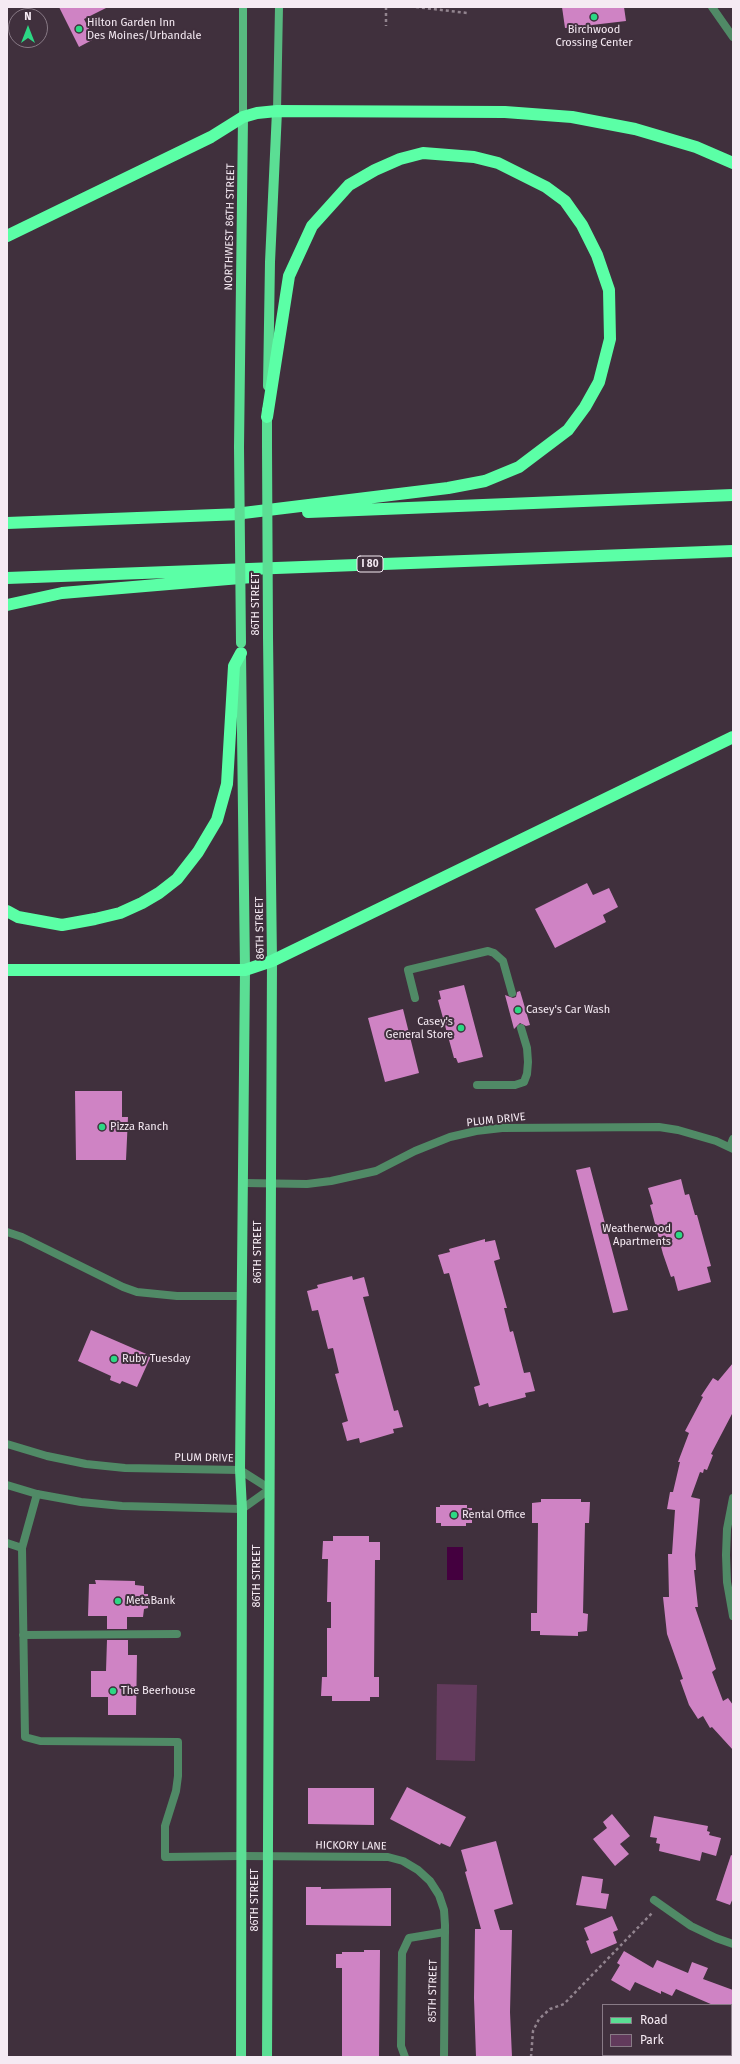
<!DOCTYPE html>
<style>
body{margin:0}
#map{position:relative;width:740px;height:2064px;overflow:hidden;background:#40303d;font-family:"Fira Sans",sans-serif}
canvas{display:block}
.frame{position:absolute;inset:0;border:8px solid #f5eaf3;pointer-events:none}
.legend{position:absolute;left:602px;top:2004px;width:130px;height:52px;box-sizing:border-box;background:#40303d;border:1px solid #887a86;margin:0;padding:5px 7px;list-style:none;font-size:12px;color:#f5eaf3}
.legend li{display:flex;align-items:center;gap:8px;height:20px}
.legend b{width:20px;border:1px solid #887a86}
.north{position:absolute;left:8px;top:8px;width:40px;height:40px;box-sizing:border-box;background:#40303d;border:1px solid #887a86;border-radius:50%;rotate:0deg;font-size:11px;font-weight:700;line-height:16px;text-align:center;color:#f5eaf3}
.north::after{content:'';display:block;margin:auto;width:14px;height:18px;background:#2cd884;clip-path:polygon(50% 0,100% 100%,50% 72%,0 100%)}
</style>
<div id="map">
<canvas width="740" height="2064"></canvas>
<div class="frame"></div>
<ul class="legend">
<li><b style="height:5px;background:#5bde94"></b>Road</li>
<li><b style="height:11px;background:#623a5c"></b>Park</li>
</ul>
<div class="north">N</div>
</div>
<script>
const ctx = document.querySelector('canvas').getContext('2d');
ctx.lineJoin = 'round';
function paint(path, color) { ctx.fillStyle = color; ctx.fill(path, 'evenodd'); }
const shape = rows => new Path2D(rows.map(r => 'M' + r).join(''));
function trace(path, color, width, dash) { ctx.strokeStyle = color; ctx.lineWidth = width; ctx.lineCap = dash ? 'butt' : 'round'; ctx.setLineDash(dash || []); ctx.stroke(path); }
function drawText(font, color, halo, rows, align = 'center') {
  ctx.font = font + ' "Fira Sans",sans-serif'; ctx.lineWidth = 4; ctx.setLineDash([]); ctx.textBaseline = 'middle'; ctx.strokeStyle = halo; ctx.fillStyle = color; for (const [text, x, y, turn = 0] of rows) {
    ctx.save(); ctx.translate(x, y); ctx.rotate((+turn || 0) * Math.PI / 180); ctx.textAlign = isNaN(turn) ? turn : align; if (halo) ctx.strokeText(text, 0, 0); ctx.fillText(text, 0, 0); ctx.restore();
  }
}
const green = shape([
 [437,1684,477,1685,475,1761,436,1760]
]);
const water = shape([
 [447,1547,463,1547,463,1580,447,1580]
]);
const building = shape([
 [59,7,108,7,84,19,94,39,79,47],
 [562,7,624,7,626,21,592,25,593,27,578,29,578,27,565,28],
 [587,883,593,895,609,888,618,907,603,915,606,922,555,948,535,909],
 [464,985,483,1057,458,1063,456,1058,454,1058,438,1000,441,999,439,991],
 [520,991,530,1025,526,1026,520,1023,514,1029,505,995,513,998,516,997,517,992],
 [403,1009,419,1073,385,1082,368,1018],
 [75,1091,122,1091,122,1117,128,1117,126,1160,76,1160],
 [590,1167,628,1310,613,1313,576,1170],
 [681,1179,685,1195,689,1194,695,1215,697,1215,711,1266,707,1267,711,1282,678,1291,674,1276,671,1277,663,1254,650,1205,653,1204,648,1188],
 [485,1239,485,1242,495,1240,500,1259,494,1261,507,1308,504,1308,510,1332,513,1331,524,1373,530,1372,535,1391,525,1393,526,1397,489,1407,488,1403,479,1406,474,1387,480,1385,449,1273,444,1274,438,1255,450,1252,449,1249],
 [352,1276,353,1280,364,1277,369,1296,363,1297,394,1411,398,1410,403,1427,393,1429,394,1433,360,1443,359,1438,347,1441,342,1423,348,1421,335,1374,339,1373,333,1348,328,1349,318,1310,312,1311,307,1291,318,1288,317,1285],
 [91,1330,151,1356,137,1387,122,1381,120,1384,110,1380,111,1376,78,1361],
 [733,1363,733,1412,711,1454,713,1455,707,1470,704,1469,703,1473,700,1472,691,1497,700,1499,695,1555,696,1570,694,1570,698,1607,695,1607,716,1669,712,1672,723,1701,728,1698,733,1705,733,1750,712,1727,710,1728,703,1716,698,1719,689,1705,680,1680,683,1679,667,1634,663,1597,669,1597,668,1554,672,1554,675,1510,667,1509,670,1492,673,1492,680,1462,678,1462,689,1433,685,1431,703,1397,701,1396,713,1378,718,1381],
 [541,1499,581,1499,581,1502,590,1502,589,1523,585,1523,583,1613,588,1614,587,1631,578,1632,578,1636,540,1635,540,1631,531,1631,531,1613,537,1613,538,1523,532,1523,532,1503,541,1502],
 [440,1505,467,1505,467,1508,472,1508,472,1523,466,1523,466,1526,441,1526,441,1523,436,1523,436,1507,440,1507],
 [333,1536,369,1536,369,1542,380,1542,380,1560,375,1560,374,1677,379,1677,379,1697,370,1697,370,1701,332,1701,332,1696,321,1696,322,1677,327,1677,327,1628,331,1628,331,1602,327,1602,328,1559,322,1559,323,1541,333,1541],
 [95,1580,135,1581,135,1585,144,1586,144,1594,148,1594,148,1608,144,1609,143,1617,127,1617,127,1629,107,1629,107,1616,88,1616,89,1584,96,1584],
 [107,1640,128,1640,128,1655,137,1655,136,1715,108,1715,108,1697,91,1697,91,1671,106,1671],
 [407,1787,466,1817,450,1847,441,1843,440,1845,390,1819],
 [308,1788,374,1788,374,1825,308,1824],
 [612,1814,630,1836,620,1844,629,1854,615,1866,593,1839,607,1828,603,1822],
 [654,1816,708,1826,707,1831,710,1832,709,1835,721,1838,716,1856,702,1852,700,1861,659,1851,660,1844,656,1843,657,1838,650,1837],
 [496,1841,513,1904,494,1910,500,1930,512,1930,510,2012,512,2057,476,2057,474,1998,475,1929,481,1929,465,1872,467,1871,461,1850],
 [731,1855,733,1856,733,1898,730,1905,716,1900],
 [582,1876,603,1879,601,1893,609,1894,606,1909,576,1905],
 [306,1887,321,1887,321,1889,391,1888,391,1926,306,1925],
 [612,1916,618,1930,613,1932,617,1943,591,1954,586,1941,589,1940,584,1928],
 [364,1950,380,1950,379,2057,342,2057,342,1968,336,1968,336,1954,342,1954,342,1952,364,1952],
 [624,1951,653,1968,657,1960,688,1973,692,1962,708,1968,703,1979,733,1990,733,2005,713,2005,676,1989,672,1996,661,1991,661,1994,635,1982,630,1991,611,1980,620,1965,617,1963]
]);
const path = shape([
 [386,7,386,26],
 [416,7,467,13],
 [531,2057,533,2031,539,2019,550,2009,564,2004,653,1912]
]);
const service = shape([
 [415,998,408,970,488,951,494,953,503,961,512,993],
 [477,1085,515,1085,524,1082,527,1074,528,1062,527,1048,521,1028],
 [730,1147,733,1139],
 [7,1232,22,1237,123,1287,137,1292,177,1296,242,1296],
 [37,1494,22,1548,25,1737,40,1741,178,1742,178,1776,176,1791,165,1826,165,1857,241,1856],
 [7,1543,22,1548],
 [23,1635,177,1634],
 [405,2057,401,2046,402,1953,409,1938,445,1932]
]);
const minor = shape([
 [712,7,733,37],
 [244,1183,307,1184,331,1181,376,1171,415,1151,450,1137,476,1131,502,1128,659,1127,678,1130,716,1141,733,1149],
 [733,1498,727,1529,726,1555,727,1582,733,1616],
 [241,1856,388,1857,403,1861,418,1870,430,1881,439,1895,444,1910,445,1925,444,2057],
 [654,1900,691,1926,716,1938,733,1944]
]);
const tertiary = shape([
 [7,1444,47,1456,86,1464,125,1468,240,1470,270,1489,242,1509,122,1506,81,1502,37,1494,7,1485]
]);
const secondary = shape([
 [243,7,243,117],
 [277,111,279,7]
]);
const primary = shape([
 [268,386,270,262,277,111],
 [267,446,267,410],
 [239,447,243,117],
 [241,653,245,970,240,1470,242,1509,241,2057],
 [267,2057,272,961,268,637]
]);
const motorway = shape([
 [7,236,211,137,243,117,257,113,277,111,505,112,572,117,635,129,696,147,733,163],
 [308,512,733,495],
 [235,514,448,488,485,481,519,467,568,430,585,407,599,382,610,339,609,290,597,255,582,225,565,201,546,187,498,163,474,157,423,153,400,159,375,170,349,185,312,226,289,276,267,417],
 [7,523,242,514],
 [7,578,733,551],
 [7,605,62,593,252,577],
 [7,911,18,917,62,925,95,919,120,913,142,903,159,893,177,879,198,852,217,820,227,784,234,666,241,653],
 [7,970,245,970,272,961,733,737]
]);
const primaryBridge = shape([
 [267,446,268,637],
 [239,447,241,643]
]);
const markers = [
 [594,17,4,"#2cd884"],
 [79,29,4,"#2cd884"],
 [518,1010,4,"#2cd884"],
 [461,1028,4,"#2cd884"],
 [102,1127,4,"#2cd884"],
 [679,1235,4,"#2cd884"],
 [114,1359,4,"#2cd884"],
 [454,1515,4,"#2cd884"],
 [118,1601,4,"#2cd884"],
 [113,1691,4,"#2cd884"]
];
const shields = [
 [370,564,26]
];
const shieldNames = [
 ["I 80",370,564]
];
const poiNames = [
 ["Hilton Garden Inn",87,23],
 ["Des Moines/Urbandale",87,36],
 ["Birchwood",594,30,"center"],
 ["Crossing Center",594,43,"center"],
 ["Casey's Car Wash",526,1010],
 ["Casey's",453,1022,"right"],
 ["General Store",453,1035,"right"],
 ["Pizza Ranch",110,1127],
 ["Weatherwood",671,1229,"right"],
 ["Apartments",671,1242,"right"],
 ["Ruby Tuesday",122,1359],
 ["Rental Office",462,1515],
 ["MetaBank",126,1601],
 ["The Beerhouse",121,1691]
];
const streetNames = [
 ["NORTHWEST 86TH STREET",230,227,-89],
 ["86TH STREET",256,604,-90],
 ["86TH STREET",260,928,-91],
 ["PLUM DRIVE",496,1120,-6],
 ["86TH STREET",258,1252,-90],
 ["PLUM DRIVE",204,1458,1],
 ["86TH STREET",257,1576,-90],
 ["HICKORY LANE",351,1846,1],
 ["86TH STREET",255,1900,-90],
 ["85TH STREET",433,1991,-89]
];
paint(green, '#623a5c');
paint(water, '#44003f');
paint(building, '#cf83c4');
trace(path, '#92848f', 2.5, [3, 3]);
trace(service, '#508a66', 8);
trace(minor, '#508a66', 8);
trace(tertiary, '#508a66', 8);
trace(secondary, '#58b980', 8);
trace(primary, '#5bde94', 10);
trace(motorway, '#5bffa6', 12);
trace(primaryBridge, '#5bde94', 10);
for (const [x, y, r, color] of markers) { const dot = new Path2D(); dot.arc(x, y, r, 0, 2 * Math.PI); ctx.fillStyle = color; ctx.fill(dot); trace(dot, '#40303d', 1.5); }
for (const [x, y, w] of shields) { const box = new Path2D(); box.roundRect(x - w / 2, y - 8, w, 16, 3); ctx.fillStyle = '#40303d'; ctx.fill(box); trace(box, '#f5eaf3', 1); }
drawText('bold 10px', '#f5eaf3', null, shieldNames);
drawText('11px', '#f5eaf3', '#40303d', poiNames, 'left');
drawText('11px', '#f5eaf3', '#40303d', streetNames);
</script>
